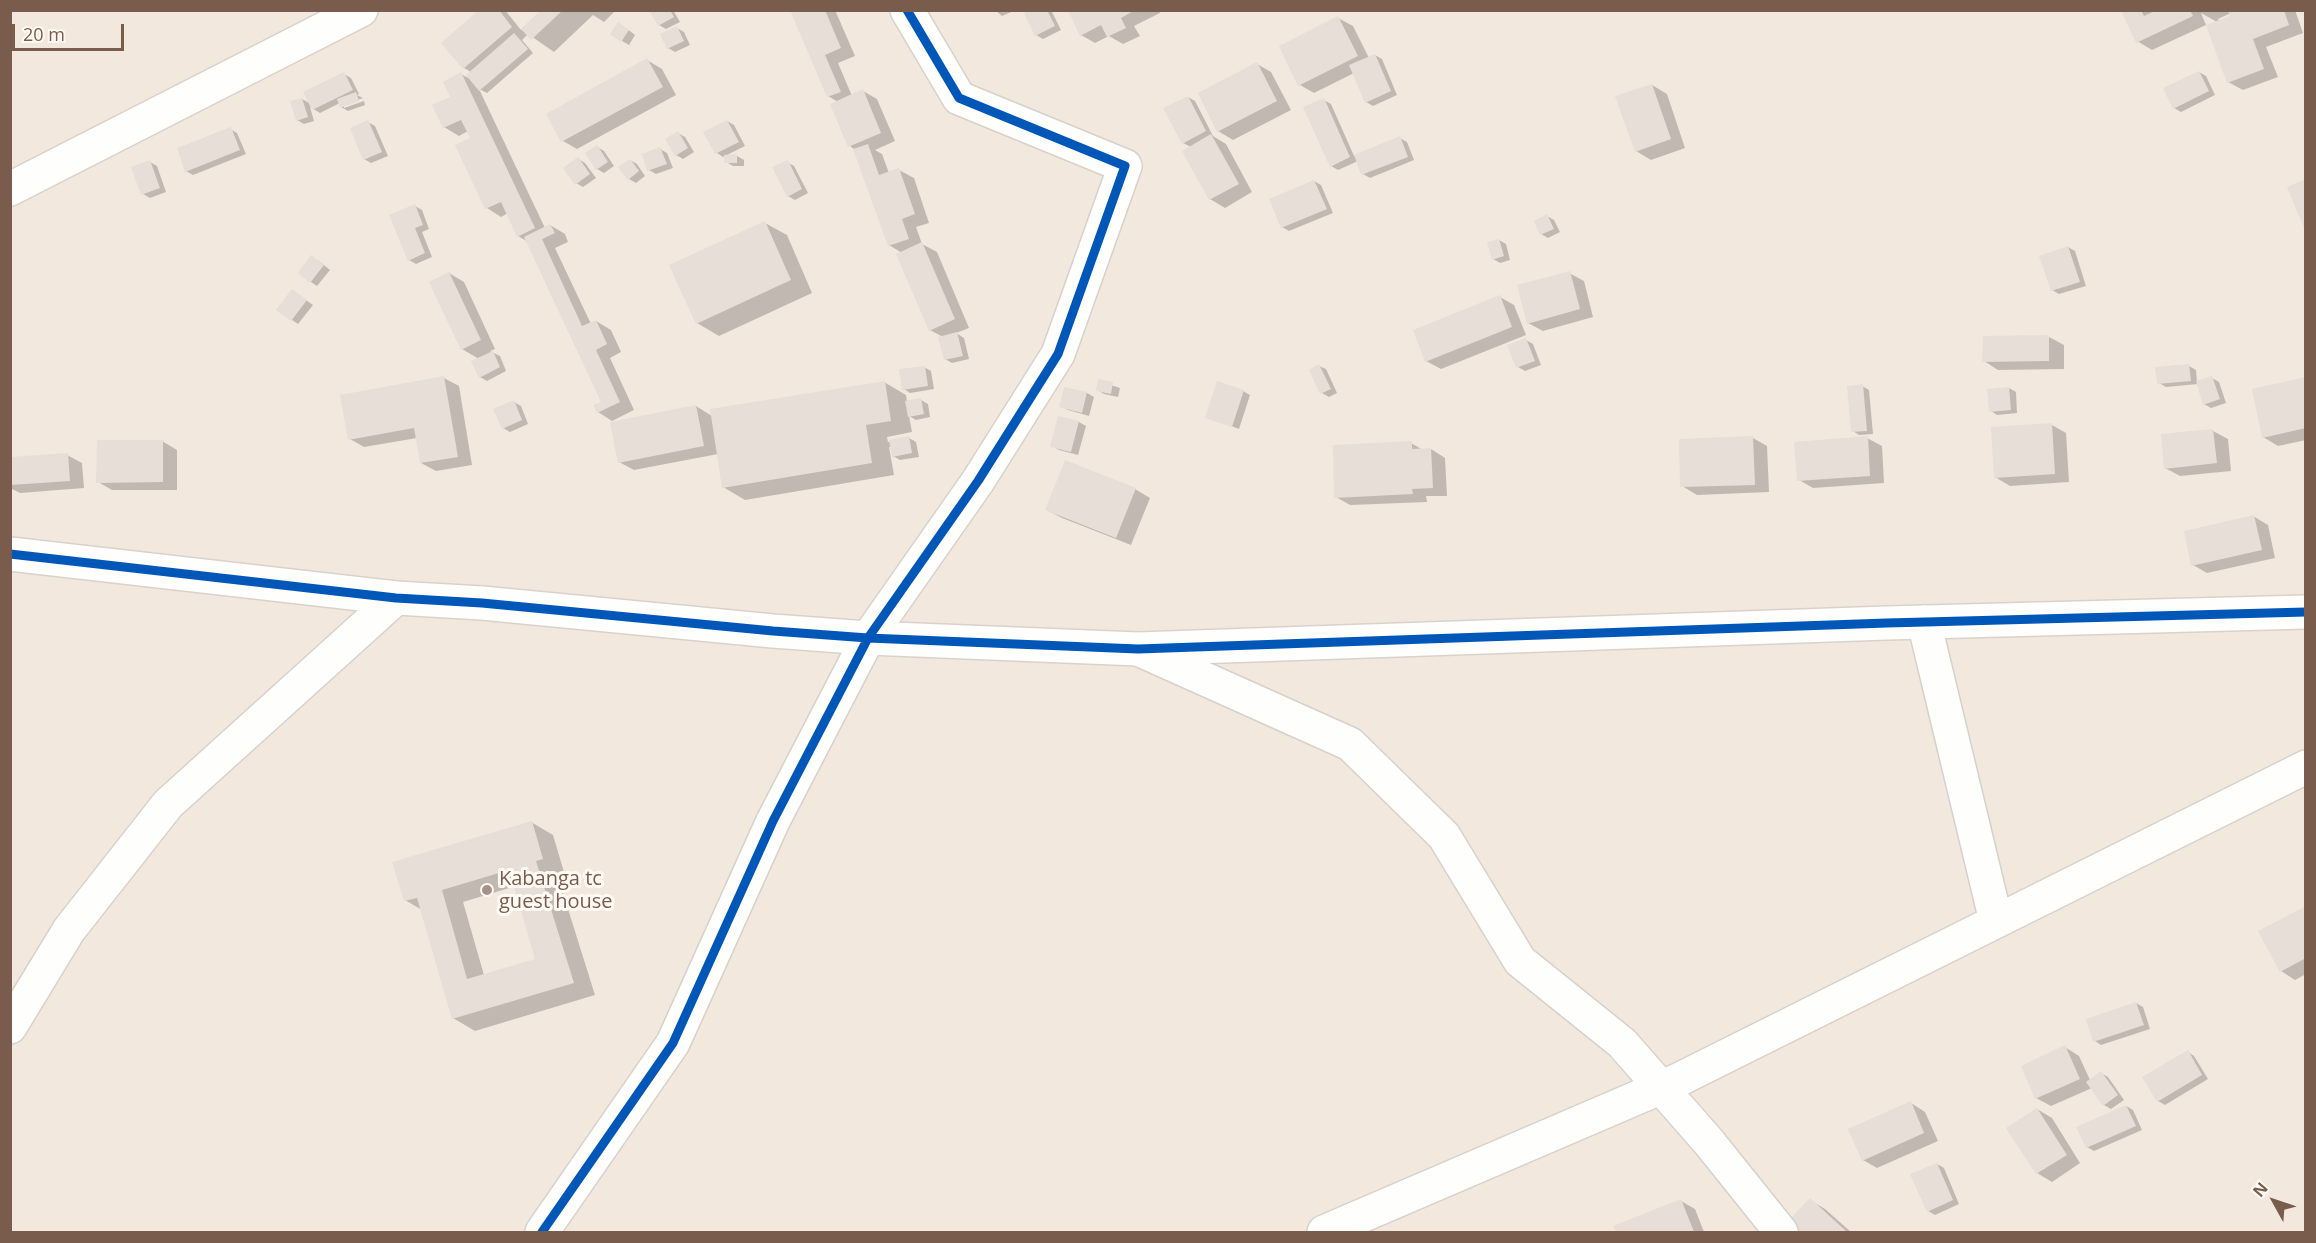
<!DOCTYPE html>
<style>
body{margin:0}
#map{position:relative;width:2316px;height:1243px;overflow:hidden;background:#f9f5f0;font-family:"Open Sans",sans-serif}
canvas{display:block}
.frame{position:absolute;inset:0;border:12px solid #7a5c4d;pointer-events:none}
.north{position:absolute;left:2244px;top:1171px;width:60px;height:60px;-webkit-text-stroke:4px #fffaf3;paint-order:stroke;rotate:310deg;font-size:16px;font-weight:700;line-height:24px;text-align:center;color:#7a5c4d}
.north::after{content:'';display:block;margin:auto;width:21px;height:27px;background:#7a5c4d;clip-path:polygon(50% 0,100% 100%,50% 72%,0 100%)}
.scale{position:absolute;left:12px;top:24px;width:112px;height:27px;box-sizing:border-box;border:3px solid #7a5c4d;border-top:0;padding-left:8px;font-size:18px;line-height:21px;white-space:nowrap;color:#7a5c4d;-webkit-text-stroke:4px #fffaf3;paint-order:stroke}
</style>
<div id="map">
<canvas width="2316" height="1243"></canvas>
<div class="frame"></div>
<div class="north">N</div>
<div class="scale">20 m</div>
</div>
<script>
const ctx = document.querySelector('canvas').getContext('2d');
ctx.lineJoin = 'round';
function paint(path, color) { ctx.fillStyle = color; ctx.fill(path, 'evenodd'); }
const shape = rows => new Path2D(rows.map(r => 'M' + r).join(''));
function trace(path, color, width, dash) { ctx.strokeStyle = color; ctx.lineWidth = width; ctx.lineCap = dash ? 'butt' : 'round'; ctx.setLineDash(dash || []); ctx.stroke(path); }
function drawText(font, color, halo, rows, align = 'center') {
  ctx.font = font + ' "Open Sans",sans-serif'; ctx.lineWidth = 6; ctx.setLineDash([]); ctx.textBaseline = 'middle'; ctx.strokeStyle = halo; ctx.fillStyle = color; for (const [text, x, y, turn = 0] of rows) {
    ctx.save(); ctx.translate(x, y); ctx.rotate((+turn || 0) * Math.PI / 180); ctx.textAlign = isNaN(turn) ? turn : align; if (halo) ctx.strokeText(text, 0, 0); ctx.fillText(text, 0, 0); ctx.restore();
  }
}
const residential = shape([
 [11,11,2305,11,2305,1232,11,1232]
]);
const shadow = shape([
 [482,10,505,10,521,30,543,10,616,10,604,22,593,15,554,52,528,34,522,40,533,53,487,93,479,89,545,228,550,225,565,234,568,242,555,248,591,324,596,321,611,330,621,352,610,358,634,410,612,421,598,412,603,402,528,242,518,236,508,213,501,217,487,208,472,138,468,131,459,136,444,127,452,97,461,74,472,80,471,72,464,68],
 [651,10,673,10,680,22,666,29,659,25],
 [792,10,835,10,855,56,838,63,852,96,863,91,877,99,895,141,875,150,882,154,889,173,899,170,914,178,929,223,916,227,922,244,937,252,969,328,956,333,964,338,969,359,952,363,945,359,943,337,930,330,902,253,889,245,854,149,850,146,838,102,828,96],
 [995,10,1016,10,1002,16],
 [1032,10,1051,10,1061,30,1043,39,1036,35],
 [1070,10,1159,10,1160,13,1134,26,1140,36,1123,44,1109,36,1095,43,1081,35],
 [2123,10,2151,10,2153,14,2160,10,2295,10,2303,33,2266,47,2278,77,2243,90,2228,82,2217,22,2201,13,2206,25,2152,50,2137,41],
 [2231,13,2232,16,2219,21,2218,19],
 [1338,18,1353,26,1369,58,1375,55,1382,59,1397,95,1373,106,1366,102,1354,73,1314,93,1300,85],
 [626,28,635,35,629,45,622,41],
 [677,28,684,32,690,45,675,52,668,48],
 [647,60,662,69,676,95,577,149,563,141],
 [1257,64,1271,72,1291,110,1233,140,1218,131,1200,94],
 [2199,72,2206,76,2215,95,2181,112,2174,108],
 [344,74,351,78,359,94,357,95,363,98,344,105,344,108,364,101,365,105,348,111,341,107,340,103,320,113,310,107,314,121,304,124,297,120,302,99,311,104],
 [1652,85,1667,94,1685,148,1651,160,1636,151],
 [1188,97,1195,101,1213,136,1226,144,1252,192,1225,208,1210,199,1184,151,1191,147,1183,143],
 [1324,100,1331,104,1354,156,1400,138,1407,142,1414,160,1370,178,1363,174,1358,161,1338,170,1331,166],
 [727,121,734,125,745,146,723,157,717,153,705,133],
 [368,122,375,126,388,156,371,163,364,159],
 [230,129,237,133,246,154,193,175,186,171],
 [678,133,685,137,694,152,683,159,676,155],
 [597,147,604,151,614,166,604,173,597,169],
 [660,149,667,153,673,168,656,174,649,170],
 [725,156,737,156,744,160,744,166,733,166,726,162],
 [578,159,585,163,596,178,583,187,576,183],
 [630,160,637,164,645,176,636,183,629,179],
 [150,162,157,166,166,192,150,198,143,194],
 [787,162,794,166,808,193,795,200,788,196],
 [1314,181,1321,185,1333,213,1289,231,1282,227],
 [415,206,422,210,429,229,422,232,432,257,416,264,409,260],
 [1547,216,1554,220,1560,232,1548,238,1541,234],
 [765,223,787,235,812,293,719,336,697,323],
 [1499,240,1506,244,1510,260,1500,263,1493,259],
 [2068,247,2075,251,2086,286,2059,294,2052,290],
 [319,261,330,270,317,286,311,282],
 [449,273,464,282,495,349,490,351,500,356,506,371,487,381,480,377,479,359,462,349],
 [1569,273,1584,281,1593,317,1543,331,1528,323],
 [299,295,313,305,298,324,292,320],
 [1500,297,1514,305,1526,335,1441,369,1426,361],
 [2049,337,2064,345,2064,369,1998,370,1984,361],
 [1526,340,1533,344,1541,365,1525,371,1518,367],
 [1319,366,1326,369,1337,393,1329,397,1322,393],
 [2189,366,2196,370,2197,383,2212,378,2219,382,2226,403,2211,408,2204,404,2198,384,2166,387,2159,383],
 [924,367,931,371,934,389,910,393,904,389],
 [444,378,459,386,472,465,436,471,421,463,417,438,364,447,350,439],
 [2306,379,2306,440,2278,446,2263,437],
 [1099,381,1120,388,1118,397,1104,394,1097,390],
 [884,382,906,395,907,402,921,400,928,404,930,417,916,420,909,416,912,432,887,437,888,442,909,438,916,442,919,457,900,460,893,456,892,447,889,447,894,475,745,500,723,487,718,454,634,470,619,462,696,406,712,416],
 [1862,386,1869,390,1873,434,1859,435,1853,431],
 [1066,388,1087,393,1094,397,1089,416,1068,410,1061,406],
 [2009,388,2016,392,2017,413,1997,415,1991,411],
 [1243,391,1250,395,1239,429,1207,417],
 [514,402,521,406,528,424,510,432,503,428],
 [1059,418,1079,422,1086,426,1078,455,1059,450,1052,446],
 [2052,425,2066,433,2069,482,2010,486,1995,477],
 [2213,431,2228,439,2231,471,2180,476,2165,468],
 [1753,438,1767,446,1769,492,1697,495,1682,486],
 [1867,438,1882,446,1884,483,1813,488,1799,480],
 [162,441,177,450,177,490,112,490,98,482],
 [1411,443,1423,450,1431,449,1445,458,1447,496,1426,496,1427,502,1350,505,1336,497],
 [67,455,82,463,84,488,20,493,10,488,10,459],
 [1135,489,1150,498,1131,545,1062,518,1047,510],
 [2253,516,2268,525,2275,558,2207,573,2193,565],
 [531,822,553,835,564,872,557,874,595,995,475,1031,453,1018,422,910,405,900],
 [516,886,537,960,484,975,463,902],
 [2306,908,2306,974,2295,980,2281,971],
 [2136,1003,2143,1007,2150,1029,2101,1045,2095,1041],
 [2065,1047,2079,1056,2090,1080,2101,1073,2108,1077,2124,1100,2111,1109,2104,1105,2092,1088,2051,1106,2036,1098],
 [2188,1052,2194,1056,2208,1079,2165,1105,2158,1101],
 [1911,1103,1925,1112,1938,1141,1877,1168,1863,1160],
 [2126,1106,2133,1110,2142,1130,2094,1151,2087,1147],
 [2037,1109,2052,1118,2080,1163,2052,1182,2037,1173],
 [1937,1164,1944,1168,1959,1204,1935,1215,1928,1211],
 [1810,1200,1825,1209,1851,1232,1787,1232],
 [1681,1201,1695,1209,1704,1232,1617,1232,1615,1227]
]);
const building = shape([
 [479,10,499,10,512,27,463,69,441,43],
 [541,10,563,10,531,40,521,29],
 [649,10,670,10,674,17,658,26],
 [790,10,825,10,841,48,825,55,841,92,827,97],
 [1028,10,1047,10,1055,26,1035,36,1024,13],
 [1068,10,1135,10,1121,18,1126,28,1107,37,1101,25,1080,36],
 [2121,10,2141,10,2144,16,2157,10,2190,10,2193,16,2136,43],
 [2228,10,2284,10,2289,25,2253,39,2264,69,2227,83,2206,25,2230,16],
 [1338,16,1358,56,1298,86,1279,46],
 [618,22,629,30,621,42,610,34],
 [677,26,684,41,667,49,660,34],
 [514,33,528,49,479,91,466,75],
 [1375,54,1391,91,1365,103,1349,65],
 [647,58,663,87,561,142,546,114],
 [1257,62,1277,101,1217,132,1198,93],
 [2199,71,2209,91,2173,109,2163,88],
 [344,72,353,90,312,110,303,92],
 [461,72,535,228,517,237,501,202,485,209,455,145,470,138,461,120,443,128,432,105,450,97,443,82],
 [1652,84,1671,139,1635,152,1615,96],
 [863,89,881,133,848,147,830,104],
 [356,92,359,101,340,108,337,99],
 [1188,96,1206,131,1182,144,1163,108],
 [302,98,308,117,296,121,290,101],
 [1324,98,1350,157,1330,167,1303,107],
 [368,120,382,152,363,160,350,128],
 [727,120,739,142,715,154,703,132],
 [231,127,240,150,185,172,177,148],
 [678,131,688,148,675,156,665,139],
 [1211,134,1239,184,1209,200,1182,151],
 [1400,136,1408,157,1361,175,1354,155],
 [868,144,879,175,899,168,915,214,902,219,909,239,888,246,853,149],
 [597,145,608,162,596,170,585,153],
 [660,147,667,164,647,171,642,154],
 [737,154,737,163,724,163,724,155],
 [578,157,590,174,575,185,563,168],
 [630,159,639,171,628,180,618,167],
 [150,160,160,188,141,195,131,167],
 [788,160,802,189,787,197,772,167],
 [2306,179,2306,227,2304,228,2287,187],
 [1314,180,1327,209,1281,228,1269,199],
 [415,204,423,225,415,228,425,253,408,261,389,215],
 [1547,214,1554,229,1540,235,1534,221],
 [765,221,791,280,696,324,669,265],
 [550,224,555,233,542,239,582,326,596,320,607,344,596,350,620,402,597,413,593,405,601,402,524,237],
 [1499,239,1504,256,1492,260,1487,242],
 [922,242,955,319,929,331,896,254],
 [2068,246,2080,282,2051,291,2039,256],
 [311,255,324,265,310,283,298,273],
 [1570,271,1580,309,1527,324,1517,285],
 [449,272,481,340,461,350,429,282],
 [292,289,307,300,291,321,276,310],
 [1500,295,1512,327,1425,362,1413,330],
 [957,332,963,356,944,360,938,337],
 [2049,335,2049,361,1982,362,1983,336],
 [1526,338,1535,361,1516,368,1507,345],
 [493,351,500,367,479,378,471,361],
 [1319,364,1331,389,1320,394,1309,370],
 [2189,364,2191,381,2157,384,2155,367],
 [925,366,928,386,902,390,899,369],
 [444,376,458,457,420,463,414,428,348,440,340,395],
 [2212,376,2220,399,2203,405,2196,381],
 [2306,377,2306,428,2262,438,2252,389],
 [1098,379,1113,382,1111,394,1096,391],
 [885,381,891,421,866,425,872,463,722,488,710,409],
 [1217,381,1244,390,1232,427,1205,418],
 [1863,384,1867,431,1851,432,1847,386],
 [1064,387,1087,392,1082,413,1059,407],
 [2009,387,2011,410,1989,412,1987,389],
 [921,398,924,414,908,417,905,401],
 [514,400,522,420,502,429,493,409],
 [696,405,704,446,618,463,610,422],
 [1058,416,1079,421,1071,452,1050,447],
 [2052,423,2055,474,1994,478,1991,427],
 [2213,429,2217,463,2164,469,2161,434],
 [909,436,912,453,892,457,889,440],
 [1753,436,1755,485,1680,487,1679,439],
 [1868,436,1870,476,1797,481,1794,442],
 [97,440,163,440,163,482,96,483],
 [1412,441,1412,449,1431,448,1433,488,1412,489,1413,494,1334,498,1333,445],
 [68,453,70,481,10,485,10,457],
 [1065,460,1136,488,1116,538,1045,510],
 [2254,515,2262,550,2191,566,2184,531],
 [532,821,543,859,536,861,574,983,452,1019,417,898,404,901,392,862],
 [509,870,535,959,467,979,442,890],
 [2306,906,2306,958,2280,972,2258,931],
 [2136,1002,2144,1025,2093,1042,2086,1019],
 [2065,1045,2080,1079,2035,1099,2021,1066],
 [2188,1050,2202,1075,2157,1102,2142,1077],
 [2101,1071,2118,1095,2103,1106,2086,1082],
 [1911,1101,1924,1133,1862,1161,1848,1129],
 [2126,1105,2136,1126,2086,1148,2076,1127],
 [2037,1108,2067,1155,2036,1174,2006,1128],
 [1937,1163,1953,1200,1927,1212,1910,1174],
 [1810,1198,1847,1232,1785,1232,1781,1229],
 [1681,1199,1694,1232,1616,1232,1613,1226]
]);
const street = shape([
 [1924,622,1996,921],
 [1138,649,1350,744,1444,836,1520,961,1622,1043,1708,1141,1781,1232],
 [10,1027,69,930,168,804,396,598],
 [542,1232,673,1043,773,821,868,638,978,481,1058,354,1125,166,959,98,907,10],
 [1324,1232,1676,1081,2306,767]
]);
const secondary = shape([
 [10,189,361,10],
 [10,554,396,598,482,603,773,631,868,638,1138,649,1887,623,2306,612]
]);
const cycleway = shape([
 [10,554,396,598,482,603,773,631,868,638,1138,649,1887,623,2306,612],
 [542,1232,673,1043,773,821,868,638,978,481,1058,354,1125,166,959,98,907,10]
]);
const markers = [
 [487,890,6,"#a69286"]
];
const poiNames = [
 ["Kabanga tc",499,879],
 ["guest house",499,902]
];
paint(residential, '#f2e8de');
paint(shadow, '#0003');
paint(building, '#e6ded7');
trace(street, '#d7d1cb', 36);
trace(secondary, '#d9d2cb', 36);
trace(street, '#fefefd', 33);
trace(secondary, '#fefefd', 33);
trace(cycleway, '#0057b8', 9);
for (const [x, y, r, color] of markers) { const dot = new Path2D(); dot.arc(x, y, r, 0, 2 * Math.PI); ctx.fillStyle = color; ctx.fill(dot); trace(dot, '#fffaf3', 2); }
drawText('20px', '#7a5c4d', '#fffaf3', poiNames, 'left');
</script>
